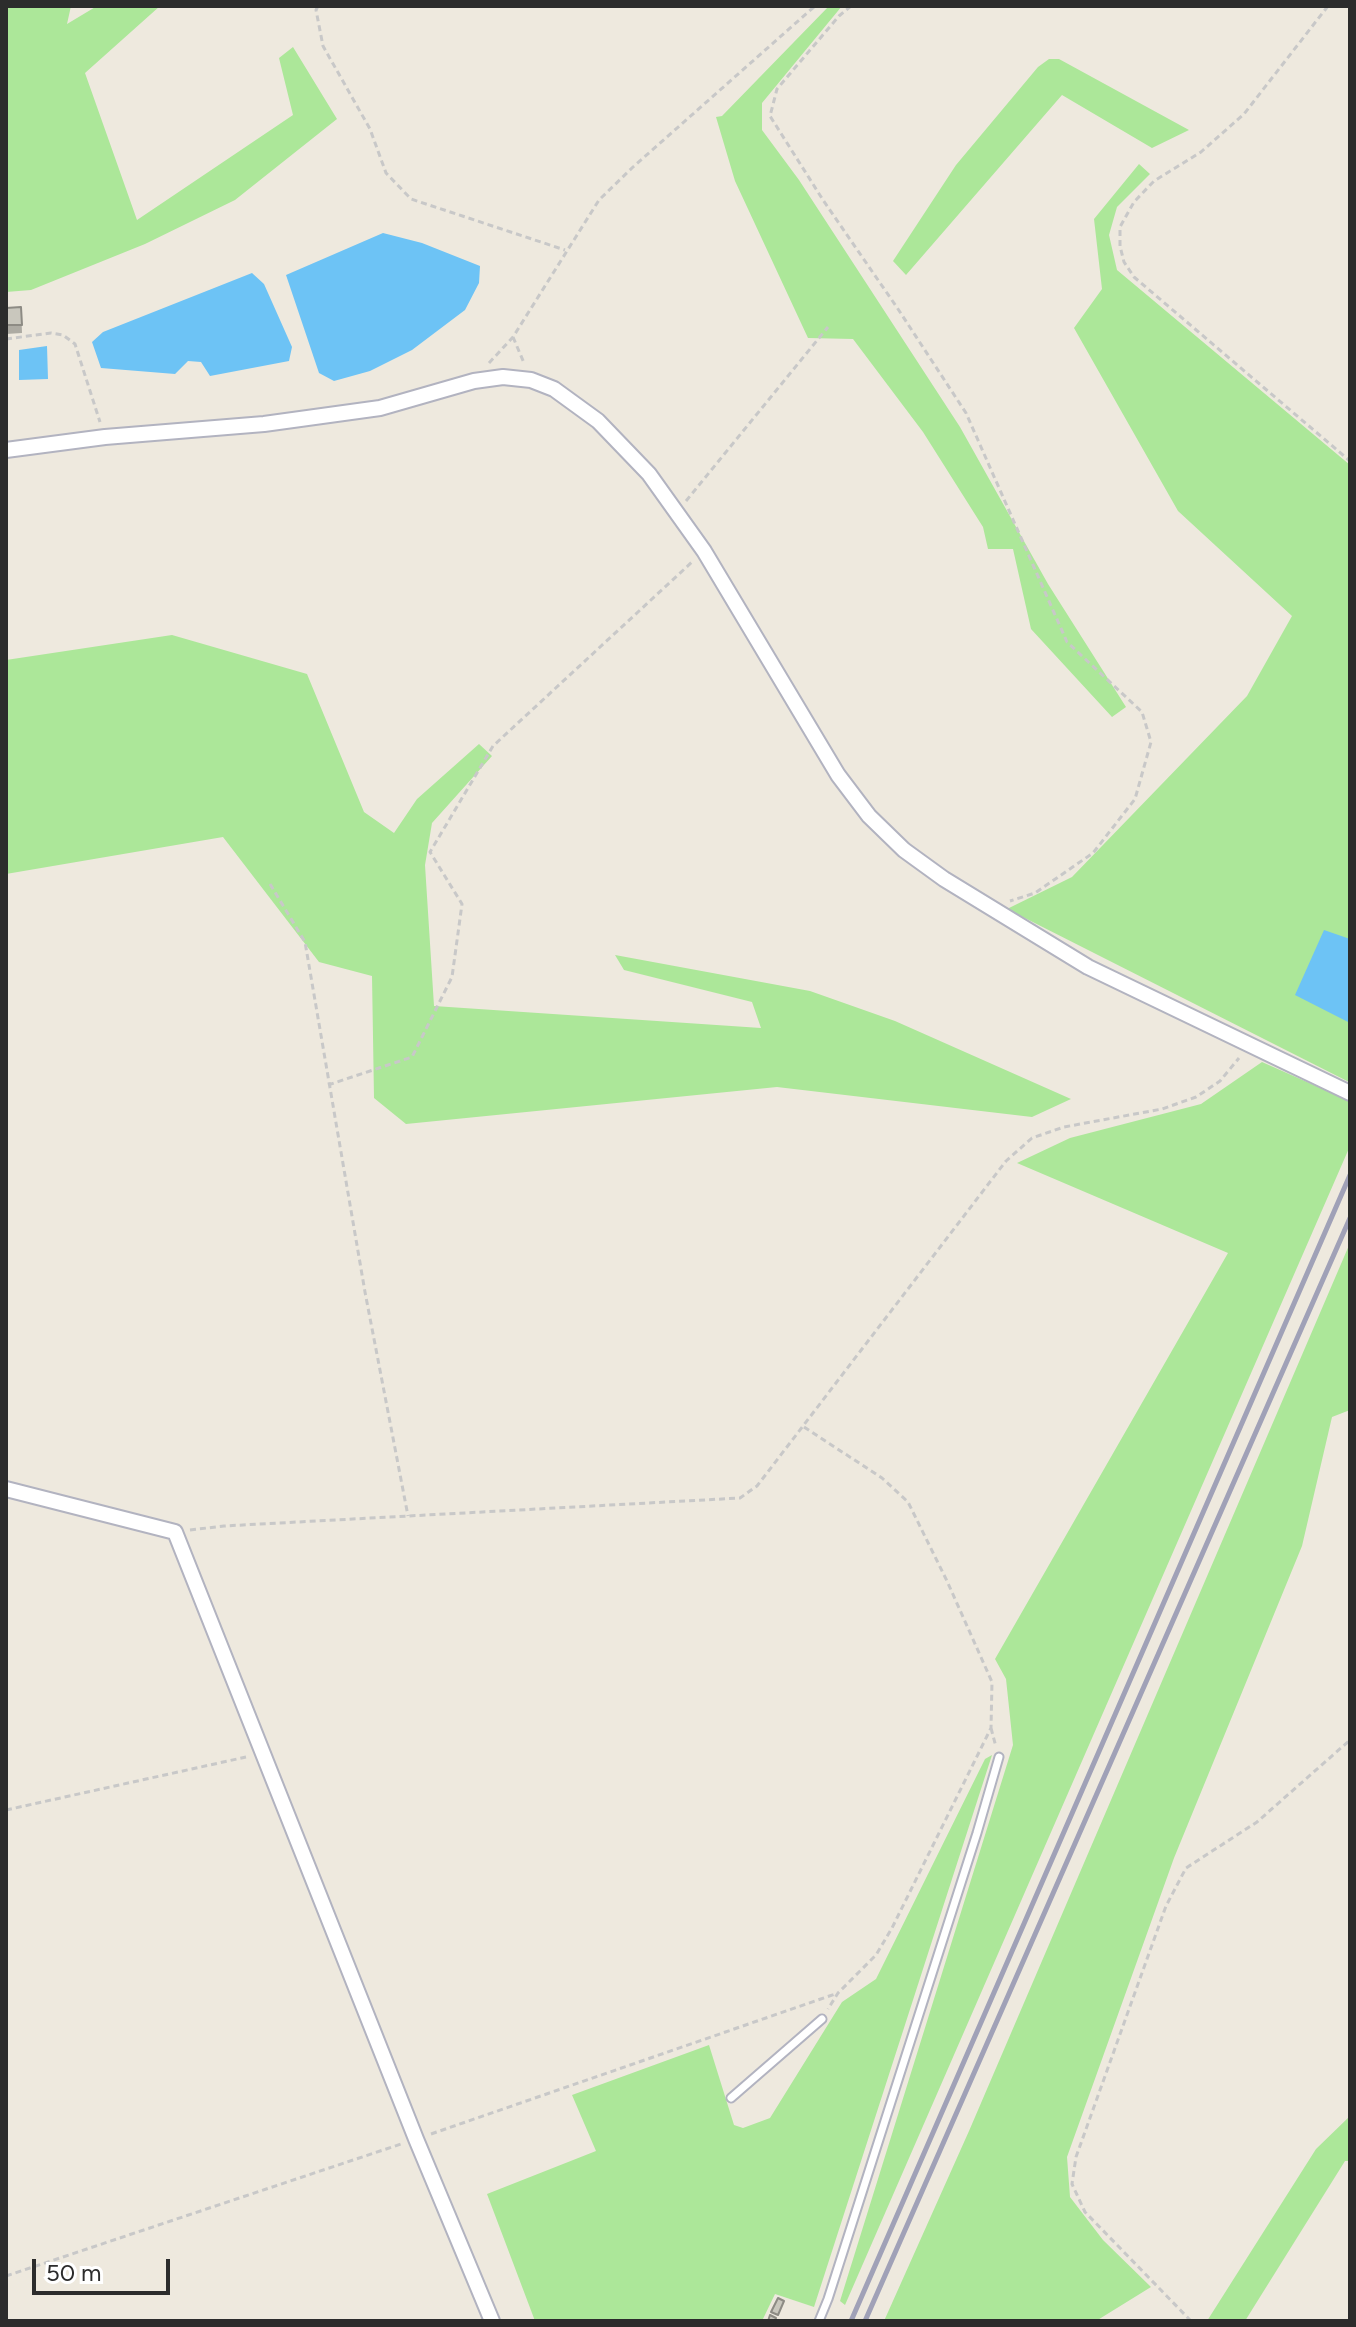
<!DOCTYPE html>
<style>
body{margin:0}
#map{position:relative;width:1356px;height:2327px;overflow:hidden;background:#eee9de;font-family:Figtree,sans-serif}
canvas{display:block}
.frame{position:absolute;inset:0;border:8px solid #2c2c2c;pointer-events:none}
.scale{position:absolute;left:32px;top:2259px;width:138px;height:36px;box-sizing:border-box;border:4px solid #2c2c2c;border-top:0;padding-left:10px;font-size:24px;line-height:28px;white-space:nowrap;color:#2c2c2c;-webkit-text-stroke:6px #fff;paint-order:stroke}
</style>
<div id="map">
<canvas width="1356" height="2327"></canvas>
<div class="frame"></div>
<div class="scale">50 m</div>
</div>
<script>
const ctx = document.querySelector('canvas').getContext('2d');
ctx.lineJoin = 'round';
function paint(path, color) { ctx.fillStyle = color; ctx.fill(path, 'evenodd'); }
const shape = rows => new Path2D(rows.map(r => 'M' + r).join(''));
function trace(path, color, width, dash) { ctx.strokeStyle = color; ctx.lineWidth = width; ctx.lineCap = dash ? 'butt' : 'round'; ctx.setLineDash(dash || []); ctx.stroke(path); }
const green = shape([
 [6,6,71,6,67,24,97,6,160,6,85,73,137,220,293,115,279,58,293,47,337,119,235,200,145,244,31,290,6,292],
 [829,6,842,6,762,103,762,130,799,180,960,427,1048,584,1126,707,1112,717,1031,629,1013,549,988,549,983,527,923,432,853,339,808,338,735,181,716,117,722,116],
 [1049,59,1059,59,1189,130,1152,148,1062,95,906,275,893,261,956,165,1038,67],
 [1139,164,1150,174,1117,207,1109,235,1117,270,1350,465,1349,1082,1007,909,1072,877,1247,696,1292,616,1178,511,1074,328,1102,289,1094,219],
 [172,635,307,674,364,812,394,833,417,799,479,744,492,756,432,823,425,865,434,1006,761,1028,752,1002,624,970,615,955,810,991,895,1021,1071,1099,1032,1117,777,1087,406,1124,374,1098,372,976,319,962,223,837,6,874,6,660],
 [1262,1062,1350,1101,1350,1146,845,2305,840,2301,1013,1745,1006,1679,995,1659,1228,1253,1017,1163,1070,1138,1201,1104],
 [1350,1243,1350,1410,1332,1417,1302,1546,1174,1858,1067,2157,1070,2197,1103,2240,1151,2287,1096,2321,884,2321,969,2131],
 [992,1755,814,2307,775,2294,762,2321,535,2321,487,2194,596,2151,572,2095,709,2045,734,2125,743,2128,770,2118,842,2002,876,1979,985,1759],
 [1350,2116,1350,2161,1345,2161,1245,2321,1207,2321,1316,2149]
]);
const water = shape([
 [383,233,422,243,480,266,479,283,465,310,412,350,370,371,334,381,319,373,286,275],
 [252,273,264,284,292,347,289,361,210,376,201,362,188,361,175,374,101,368,92,342,103,332],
 [47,346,48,379,19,380,19,350],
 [1324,930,1350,939,1350,1023,1295,995]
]);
const path = shape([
 [318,6,316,10,323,46,370,129,386,173,411,199,565,250],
 [851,6,839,16,777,89,770,116,823,200,898,309,966,413,1067,642,1142,712,1151,742,1135,799,1093,853,1035,893,1010,901],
 [1328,6,1244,114,1201,152,1154,181,1134,202,1120,227,1120,246,1124,262,1134,277,1350,461],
 [513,337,524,363],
 [6,339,51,333,63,335,75,344,100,422],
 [489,363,513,337,599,200,633,167,815,6],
 [686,501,828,327],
 [270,884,305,942,365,1292,408,1516],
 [328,1085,412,1057,452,977,462,904,430,852,493,746,692,562],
 [804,1427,882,1478,908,1502,947,1581,992,1682,991,1728,892,1928,876,1955,838,1993,828,2009],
 [190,1530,224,1526,740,1498,757,1486,1006,1161,1032,1138,1064,1127,1162,1109,1196,1097,1220,1081,1239,1058],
 [991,1728,996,1747],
 [6,1810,246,1757],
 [431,2134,838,1993],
 [6,2276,401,2144],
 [1191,2321,1085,2212,1072,2184,1076,2157,1166,1906,1186,1868,1257,1822,1350,1740]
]);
const lane = shape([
 [731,2098,822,2019],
 [819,2321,828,2299,977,1833,999,1757]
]);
const street = shape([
 [6,450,105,437,264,424,380,408,474,381,503,377,531,380,554,389,598,421,649,474,704,551,838,775,869,816,904,850,944,879,1088,967,1350,1093],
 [6,1489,175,1532,416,2139,492,2321]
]);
const rail = shape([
 [851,2321,1350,1175],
 [865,2321,1350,1218]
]);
const wall = shape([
 [21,307,22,333,6,334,6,308]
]);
const building = shape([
 [21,307,22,325,6,325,6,308,21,307],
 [778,2298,784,2301,778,2315,771,2312,778,2298],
 [770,2315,776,2318,775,2321,768,2321,770,2315]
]);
paint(green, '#ace799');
paint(water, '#6dc3f5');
trace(lane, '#b2b3c0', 11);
trace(street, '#b2b3c0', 18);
trace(path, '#c8c8c8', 3, [6, 4]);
trace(lane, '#fff', 7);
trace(street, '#fff', 14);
trace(rail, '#a0a1b7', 5);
paint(wall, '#adaba3');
paint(building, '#c9c7bd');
trace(building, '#8d8b84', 2);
</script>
